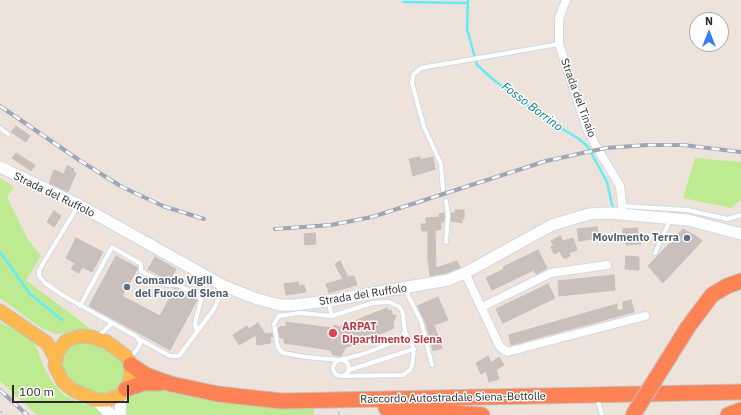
<!DOCTYPE html>
<style>
body{margin:0}
#map{position:relative;width:741px;height:415px;overflow:hidden;background:#eee3db;font-family:"IBM Plex Sans",sans-serif}
canvas{display:block}
.north{position:absolute;left:689px;top:12px;width:40px;height:40px;box-sizing:border-box;background:#fff;border:1px solid #aaa;border-radius:50%;rotate:0deg;font-size:11px;font-weight:700;line-height:16px;text-align:center;color:#2a2a2a}
.north::after{content:'';display:block;margin:auto;width:14px;height:18px;background:#377dff;clip-path:polygon(50% 0,100% 100%,50% 72%,0 100%)}
.scale{position:absolute;left:12px;top:385px;width:117px;height:18px;box-sizing:border-box;border:2px solid #2a2a2a;border-top:0;padding-left:5px;font-size:12px;line-height:14px;white-space:nowrap;color:#2a2a2a;-webkit-text-stroke:3px #fff;paint-order:stroke}
</style>
<div id="map">
<canvas width="741" height="415"></canvas>
<div class="north">N</div>
<div class="scale">100 m</div>
</div>
<script>
const ctx = document.querySelector('canvas').getContext('2d');
ctx.lineJoin = 'round';
function paint(path, color) { ctx.fillStyle = color; ctx.fill(path, 'evenodd'); }
const shape = rows => new Path2D(rows.map(r => 'M' + r).join(''));
function trace(path, color, width, dash) { ctx.strokeStyle = color; ctx.lineWidth = width; ctx.lineCap = dash ? 'butt' : 'round'; ctx.setLineDash(dash || []); ctx.stroke(path); }
function drawText(font, color, halo, rows, align = 'center') {
  ctx.font = font + ' "IBM Plex Sans",sans-serif'; ctx.lineWidth = 3; ctx.setLineDash([]); ctx.textBaseline = 'middle'; ctx.strokeStyle = halo; ctx.fillStyle = color; for (const [text, x, y, turn = 0] of rows) {
    ctx.save(); ctx.translate(x, y); ctx.rotate((+turn || 0) * Math.PI / 180); ctx.textAlign = isNaN(turn) ? turn : align; if (halo) ctx.strokeText(text, 0, 0); ctx.fillText(text, 0, 0); ctx.restore();
  }
}
const green = shape([
 [695,158,741,162,741,200,731,208,683,198],
 [0,178,14,187,7,197,27,238,41,256,26,280,91,329,87,331,57,334,41,328,0,298],
 [0,322,34,341,43,365,53,383,64,395,80,403,97,408,103,415,37,415,0,381],
 [82,341,100,344,125,362,126,375,117,392,98,395,72,384,61,370,61,357,71,345],
 [148,387,288,408,314,408,314,415,126,415,126,403,129,398,134,392]
]);
const stream = shape([
 [468,0,467,29,477,65,495,81,546,119,579,139,588,147,607,182,613,209],
 [403,2,467,3],
 [0,252,30,294,62,320]
]);
const building = shape([
 [16,126,30,136,26,142,11,132,16,126],
 [16,153,35,165,31,171,12,158,16,153],
 [420,157,420,160,433,157,435,169,413,176,409,159,420,157],
 [67,166,74,169,73,172,76,173,68,192,49,183,54,170,64,174,67,166],
 [455,210,464,210,464,219,462,219,462,223,451,221,451,213,455,213,455,210],
 [54,211,61,216,54,227,47,222,54,211],
 [444,213,444,222,441,222,441,230,435,230,436,268,457,261,460,268,446,273,430,276,428,259,428,231,422,231,421,224,426,224,426,218,439,217,439,214,444,213],
 [597,227,598,238,579,241,577,229,597,227],
 [637,228,641,244,626,245,626,240,623,240,623,229,637,228],
 [683,229,696,236,702,241,663,283,648,266,683,229],
 [315,233,316,244,305,245,304,234,315,233],
 [560,236,563,241,573,238,577,250,569,253,570,256,567,258,563,258,560,251,554,254,551,247,554,246,551,241,560,236],
 [76,238,103,252,92,272,82,267,79,273,71,269,75,263,66,258,76,238],
 [538,250,547,268,536,274,534,270,492,290,486,278,504,269,503,267,538,250],
 [116,256,138,268,122,296,160,316,175,288,197,300,170,350,89,306,116,256],
 [626,256,639,257,639,270,625,269,626,256],
 [155,257,176,269,169,281,148,269,155,257],
 [340,261,348,277,354,276,357,285,329,293,326,284,343,279,335,264,340,261],
 [614,275,615,290,559,296,558,281,614,275],
 [298,282,299,286,304,285,306,292,286,295,284,284,298,282],
 [548,284,555,298,503,323,496,309,548,284],
 [438,297,448,320,434,325,442,348,433,351,426,324,417,306,438,297],
 [631,300,634,312,511,345,509,335,617,304,617,310,623,310,623,302,631,300],
 [387,308,388,311,391,310,393,316,396,315,393,323,394,328,375,336,375,338,346,347,341,356,333,355,330,350,284,343,284,338,280,338,278,329,281,326,286,327,286,322,331,328,335,325,339,327,387,308],
 [258,323,265,334,272,333,273,337,270,337,271,343,257,345,256,335,239,345,233,335,247,326,249,329,258,323],
 [488,356,491,363,499,357,504,365,496,370,499,379,489,382,486,371,481,374,476,363,488,356]
]);
const path = shape([
 [0,411,4,415],
 [339,415,339,411]
]);
const lane = shape([
 [0,128,8,134],
 [443,190,441,164,424,127,412,83,413,75,421,68,559,44],
 [78,206,44,262,39,271,39,276,45,283,64,296,137,337,140,343,139,347,130,358],
 [623,206,687,210,727,219,741,215],
 [446,242,448,216,446,201],
 [655,253,670,220],
 [405,289,421,321,432,365],
 [328,301,332,316],
 [389,302,400,307,403,314,405,332,399,340,363,354,340,360,305,357,283,353,278,348,274,324,279,316,300,313,332,316,372,303,389,302],
 [80,306,112,247,141,264,141,271,167,285,178,285,198,295,201,300,195,323,197,332],
 [405,332,414,349],
 [98,337,112,323],
 [139,339,170,356,179,356,214,309,224,287],
 '333 368a8 8 0 1 1 16 0a8 8 0 1 1-16 0Z',
 [343,376,403,375,410,370,412,366,414,349,349,370],
 [597,398,602,415]
]);
const street = shape([
 [566,0,559,18,559,44,587,129,596,146,620,186,623,214],
 [465,273,500,347,507,352,645,316],
 [482,307,551,273,607,265]
]);
const secondary = shape([
 [0,167,79,205,224,286,257,299,280,305,294,305,328,301,448,280,465,273,552,225,589,214,609,213,688,220,741,234],
 [96,400,111,415],
 [120,415,121,395]
]);
const primary = shape([
 [0,311,47,343,56,359],
 [80,336,91,337,107,342,127,357,131,365,131,375,128,385,121,395,108,400,96,400,73,390,63,382,55,366,57,353,66,341,80,336]
]);
const highway = shape([
 [712,295,727,286,741,281],
 [131,365,146,375,171,384,218,394,281,401,741,392],
 [126,389,144,383,160,383],
 [386,408,482,415],
 [728,415,741,410]
]);
const rail = shape([
 [0,106,79,160,122,187,163,206,204,219],
 [275,229,331,225,372,217,546,161,606,148,647,145,683,145,741,152],
 [0,390,27,415]
]);
const highwayBridge = shape([
 [633,415,688,327,712,295]
]);
const markers = [
 [687,238,4,"#5c6f8a"],
 [127,287,4,"#5c6f8a"],
 [333,333,5,"#e0444e"]
];
const streetNames = [
 ["Strada del Tinaio",578,98,70],
 ["Strada del Ruffolo",54,195,26],
 ["Strada del Ruffolo",363,295,-9],
 ["Raccordo Autostradale Siena-Bettolle",453,398,-1]
];
const serviceNames = [
 ["Movimento Terra",679,238],
 ["Comando Vigili",135,281,"left"],
 ["del Fuoco di Siena",135,294,"left"]
];
const healthNames = [
 ["ARPAT",342,327],
 ["Dipartimento Siena",342,340]
];
const waterNames = [
 ["Fosso Borrino",532,107,37]
];
paint(green, '#beea92');
trace(stream, '#64ebfa', 2.5);
paint(building, '#c9c0bb');
trace(building, '#c9beb4', 1);
trace(lane, '#d0d7e5', 6);
trace(street, '#d0d7e5', 10);
trace(secondary, '#d0d7e5', 13);
trace(primary, '#c3c3c3', 15);
trace(highway, '#c3c3c3', 17);
trace(path, '#c3c3c3', 1.5, [3, 2]);
trace(lane, '#fff', 4);
trace(street, '#fff', 8);
trace(secondary, '#fff', 11);
trace(primary, '#feb850', 13);
trace(highway, '#ff8255', 15);
trace(rail, '#9da5b7', 4);
trace(rail, '#fff', 2.5, [8]);
trace(highwayBridge, '#c3c3c3', 17, []);
trace(highwayBridge, '#ff8255', 15);
for (const [x, y, r, color] of markers) { const dot = new Path2D(); dot.arc(x, y, r, 0, 2 * Math.PI); ctx.fillStyle = color; ctx.fill(dot); trace(dot, '#fff', 1.5); }
drawText('11px', '#2a2a2a', '#fff', streetNames);
drawText('bold 11px', '#4e5e75', '#fff', serviceNames, 'right');
drawText('bold 11px', '#be3a42', '#fff', healthNames, 'left');
drawText('italic 12px', '#037e99', '#fff', waterNames);
</script>
